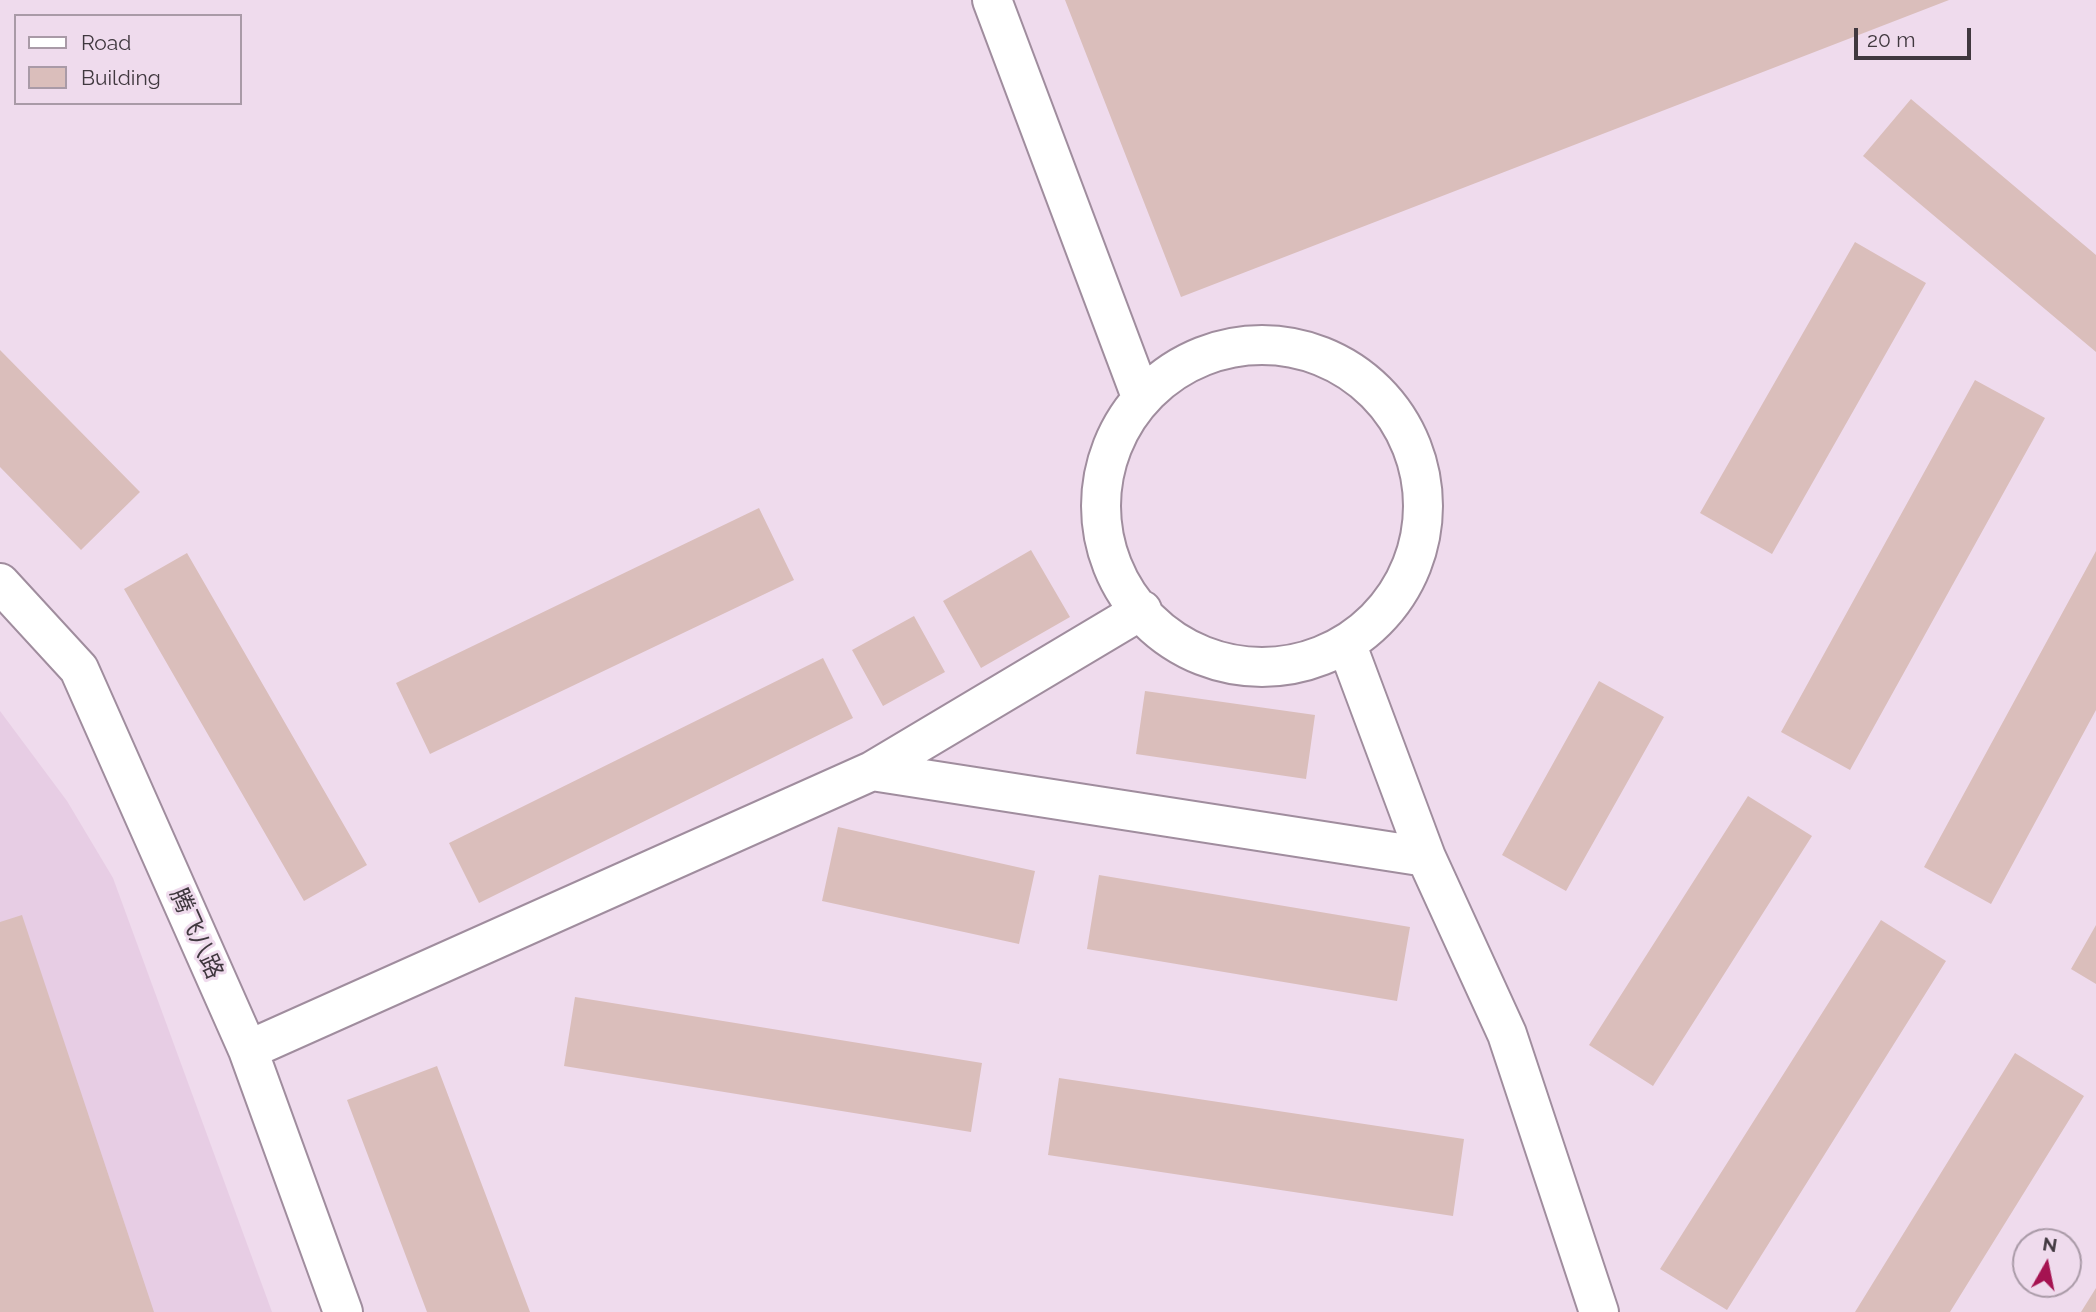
<!DOCTYPE html>
<meta charset="utf-8">
<style>
body{margin:0}
#map{position:relative;width:2096px;height:1312px;overflow:hidden;background:#efdbed;font-family:Raleway,sans-serif}
canvas{display:block}
.legend{position:absolute;left:14px;top:14px;width:228px;height:91px;box-sizing:border-box;background:#efdbed;border:2px solid #a99aa7;margin:0;padding:9px 12px;list-style:none;font-size:21px;color:#40383f}
.legend li{display:flex;align-items:center;gap:14px;height:35px}
.legend b{width:35px;border:2px solid #a99aa7}
.north{position:absolute;left:2012px;top:1228px;width:70px;height:70px;box-sizing:border-box;background:#efdbed;border:2px solid #a99aa7;border-radius:50%;rotate:9deg;font-size:19px;font-weight:700;line-height:28px;text-align:center;color:#40383f}
.north::after{content:'';display:block;margin:auto;width:24px;height:32px;background:#a51351;clip-path:polygon(50% 0,100% 100%,50% 72%,0 100%)}
.scale{position:absolute;left:1854px;top:28px;width:117px;height:32px;box-sizing:border-box;border:4px solid #40383f;border-top:0;padding-left:9px;font-size:21px;line-height:24px;white-space:nowrap;color:#40383f;-webkit-text-stroke:5px #efdbed;paint-order:stroke}
</style>
<div id="map">
<canvas width="2096" height="1312"></canvas>
<ul class="legend">
<li><b style="height:9px;background:#fff"></b>Road</li>
<li><b style="height:19px;background:#dabebb"></b>Building</li>
</ul>
<div class="north">N</div>
<div class="scale">20 m</div>
</div>
<script>
const ctx = document.querySelector('canvas').getContext('2d');
ctx.lineJoin = 'round';
function paint(path, color) { ctx.fillStyle = color; ctx.fill(path, 'evenodd'); }
const shape = rows => new Path2D(rows.map(r => 'M' + r).join(''));
function trace(path, color, width, dash) { ctx.strokeStyle = color; ctx.lineWidth = width; ctx.lineCap = dash ? 'butt' : 'round'; ctx.setLineDash(dash || []); ctx.stroke(path); }
function drawText(font, color, halo, rows, align = 'center') {
  ctx.font = font + ' Raleway,"Noto Sans SC",sans-serif'; ctx.lineWidth = 6; ctx.setLineDash([]); ctx.textBaseline = 'middle'; ctx.strokeStyle = halo; ctx.fillStyle = color; for (const [text, x, y, turn = 0] of rows) {
    ctx.save(); ctx.translate(x, y); ctx.rotate((+turn || 0) * Math.PI / 180); ctx.textAlign = isNaN(turn) ? turn : align; if (halo) ctx.strokeText(text, 0, 0); ctx.fillText(text, 0, 0); ctx.restore();
  }
}
const built = shape([
 [0,711,67,801,113,878,272,1312,0,1312]
]);
const building = shape([
 [1065,0,1949,0,1181,297],
 [1911,99,2096,255,2096,352,1863,156],
 [1855,242,1926,283,1772,554,1700,513],
 [0,350,140,492,81,550,0,467],
 [1975,380,2045,418,1850,770,1781,732],
 [759,508,794,580,430,754,396,683],
 [1031,550,1070,617,981,668,943,601],
 [2096,551,2096,710,1991,904,1924,867],
 [187,553,367,865,304,901,124,589],
 [914,616,945,672,883,706,852,650],
 [823,658,853,718,479,903,449,843],
 [1599,681,1664,717,1566,891,1502,855],
 [1145,691,1315,715,1306,779,1136,754],
 [1748,796,1812,836,1653,1086,1589,1045],
 [838,827,1035,871,1019,944,822,901],
 [1099,875,1410,927,1397,1001,1087,949],
 [22,915,154,1312,0,1312,0,922],
 [1881,920,1946,961,1727,1310,1660,1269],
 [2096,925,2096,984,2071,969],
 [575,997,982,1063,971,1132,564,1066],
 [2015,1053,2084,1096,1950,1312,1855,1312],
 [437,1066,530,1312,427,1312,347,1100],
 [1059,1078,1464,1139,1453,1216,1048,1155],
 [2096,1288,2096,1312,2081,1312]
]);
const minor = shape([
 [992,0,1140,394],
 '1101 506a161 161 0 1 1 322 0a161 161 0 1 1-322 0Z',
 [0,583,79,669,248,1050,343,1312],
 [1348,648,1426,857],
 [872,771,1142,610],
 [248,1050,872,771,1426,857,1507,1034,1599,1312]
]);
const streetNames = [
 ["腾飞八路",196,934,66]
];
paint(built, '#e7cde4');
paint(building, '#dabebb');
trace(minor, '#a08d9e', 42);
trace(minor, '#fff', 38);
drawText('24px', '#40383f', '#efdbed', streetNames);
</script>
